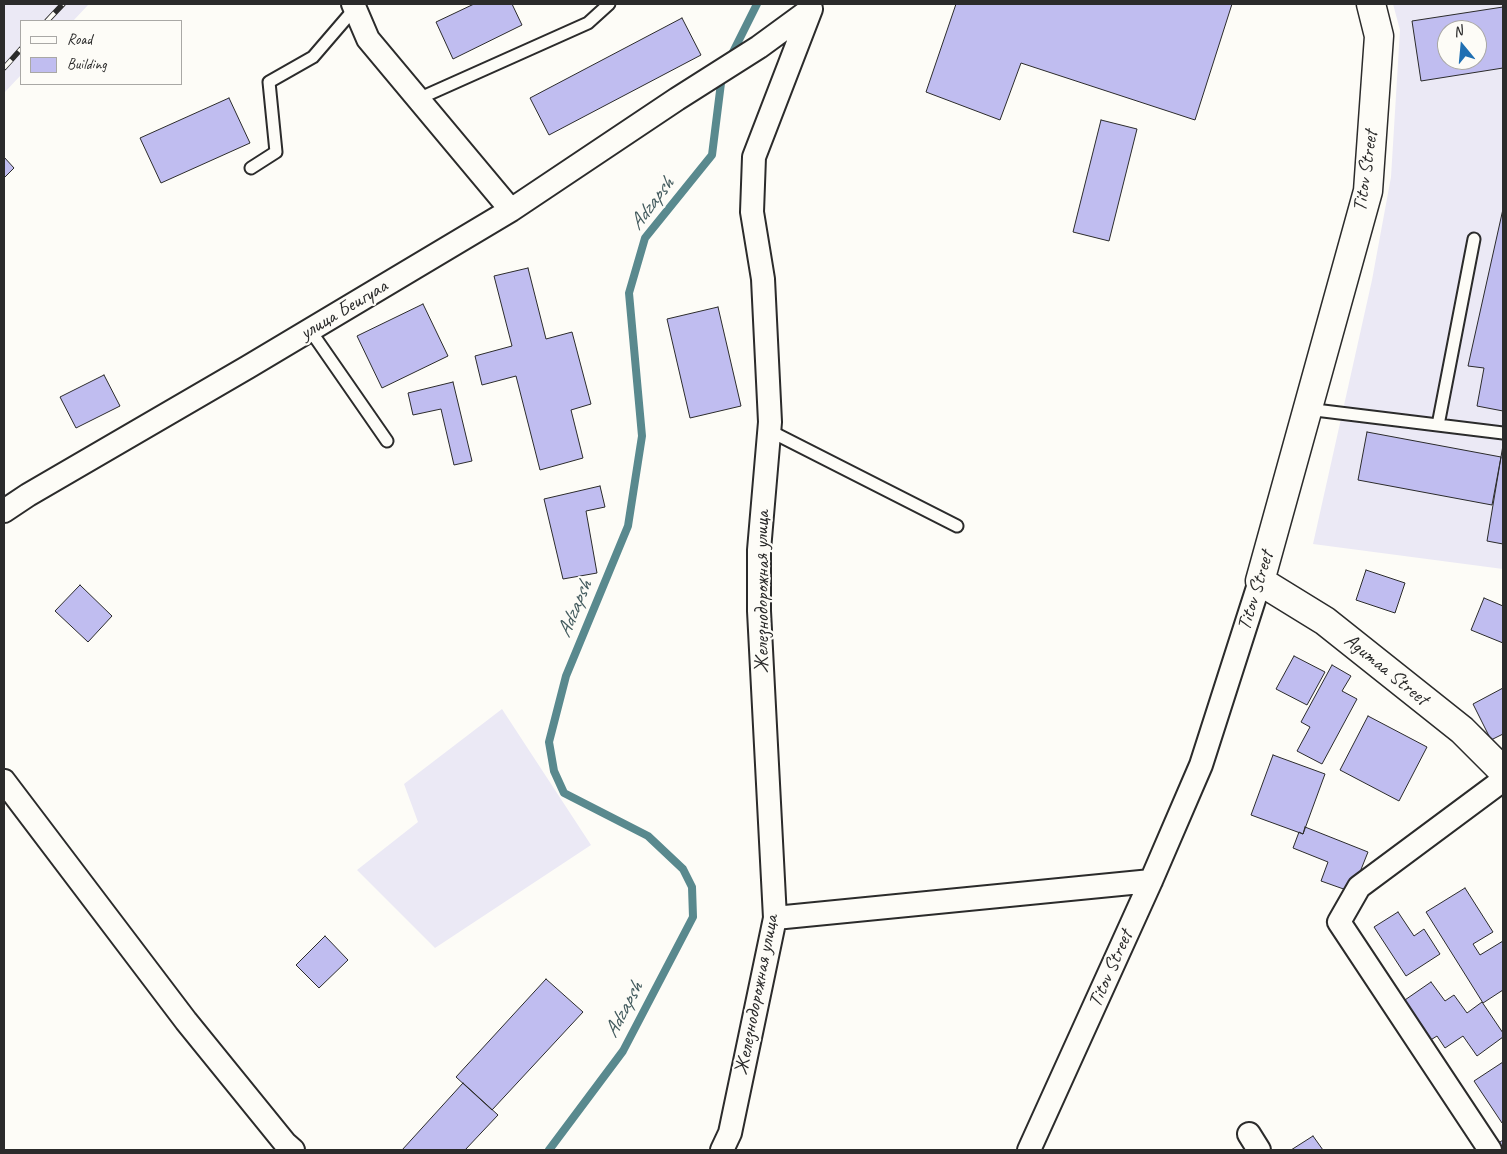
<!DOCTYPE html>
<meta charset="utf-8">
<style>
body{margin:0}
#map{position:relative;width:1507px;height:1154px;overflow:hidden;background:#fdfcf7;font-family:Caveat,sans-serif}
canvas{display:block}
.frame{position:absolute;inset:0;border:5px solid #2b2b2b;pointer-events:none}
.legend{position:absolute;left:20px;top:20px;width:162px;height:65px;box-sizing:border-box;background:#fdfcf7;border:1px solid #a9a8a5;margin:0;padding:6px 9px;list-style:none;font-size:15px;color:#2b2b2b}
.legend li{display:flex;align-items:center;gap:10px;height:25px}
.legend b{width:25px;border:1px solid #a9a8a5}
.north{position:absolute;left:1437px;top:20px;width:50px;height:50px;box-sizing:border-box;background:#fdfcf7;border:1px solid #a9a8a5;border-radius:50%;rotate:343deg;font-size:14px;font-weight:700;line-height:20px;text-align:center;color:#2b2b2b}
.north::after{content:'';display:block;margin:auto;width:18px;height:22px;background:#1f6fb2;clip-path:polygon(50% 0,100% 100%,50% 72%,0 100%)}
</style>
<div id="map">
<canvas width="1507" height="1154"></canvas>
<div class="frame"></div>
<ul class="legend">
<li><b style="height:6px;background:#fdfcf7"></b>Road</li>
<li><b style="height:14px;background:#c0bdf0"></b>Building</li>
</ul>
<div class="north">N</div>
</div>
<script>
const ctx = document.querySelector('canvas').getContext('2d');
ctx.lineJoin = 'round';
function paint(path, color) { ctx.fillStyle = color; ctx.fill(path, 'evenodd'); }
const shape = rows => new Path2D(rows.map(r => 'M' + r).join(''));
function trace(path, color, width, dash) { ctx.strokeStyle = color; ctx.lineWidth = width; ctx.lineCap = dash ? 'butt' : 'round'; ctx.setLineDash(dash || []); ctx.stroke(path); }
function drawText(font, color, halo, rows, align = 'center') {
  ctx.font = font + ' Caveat,sans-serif'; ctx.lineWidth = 4.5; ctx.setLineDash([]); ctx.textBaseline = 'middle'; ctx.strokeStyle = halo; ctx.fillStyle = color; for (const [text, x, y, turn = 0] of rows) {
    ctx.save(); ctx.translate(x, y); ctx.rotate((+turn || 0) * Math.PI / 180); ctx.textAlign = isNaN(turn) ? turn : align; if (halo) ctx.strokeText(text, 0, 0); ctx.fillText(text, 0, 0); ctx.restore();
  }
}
const built = shape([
 [4,4,89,4,73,21,21,21,21,75,4,93],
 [1393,4,1503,4,1503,569,1313,544,1372,280,1391,177,1400,30],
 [1447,30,1477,30,1477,60,1447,60],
 [502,709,591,845,435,948,357,870,418,822,404,784]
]);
const stream = shape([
 [730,58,757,4],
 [549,1150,623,1051,693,917,692,887,683,869,648,836,564,793,554,771,549,742,566,676,628,526,642,436,629,293,645,238,712,155,722,75]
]);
const building = shape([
 [474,4,512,4,522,25,453,59,436,22,474,4],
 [956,4,1232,4,1195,120,1021,63,1000,120,926,92,956,4],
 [1503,7,1503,68,1421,81,1412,21,1503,7],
 [1447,30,1477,30,1477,60,1447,60,1447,30],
 [682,18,701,55,549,135,530,98,682,18],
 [229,98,250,143,161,183,140,138,229,98],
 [1101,120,1137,129,1109,241,1073,232,1101,120],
 [4,157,14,168,4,178,4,157],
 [1503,209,1503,411,1477,406,1484,368,1468,366,1503,209],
 [528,268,546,339,572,332,591,404,571,410,583,458,540,470,516,376,482,385,475,356,512,346,494,276,528,268],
 [423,304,448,356,382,388,357,336,423,304],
 [718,307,741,406,690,418,667,319,718,307],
 [104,375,120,406,76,428,60,397,104,375],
 [453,382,472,461,454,465,441,409,413,415,408,393,453,382],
 [1367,432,1501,457,1492,505,1358,480,1367,432],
 [1503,445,1503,544,1487,541,1503,445],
 [600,486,605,507,586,511,597,573,563,579,544,499,600,486],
 [1366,570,1405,583,1395,613,1356,600,1366,570],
 [80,585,112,616,88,642,55,611,80,585],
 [1484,598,1503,606,1503,643,1471,630,1484,598],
 [1294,656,1325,672,1307,705,1276,689,1294,656],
 [1332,665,1351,676,1342,691,1357,699,1322,764,1297,751,1310,727,1301,722,1332,665],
 [1503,688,1503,734,1491,740,1473,704,1503,688],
 [1368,716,1427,747,1399,801,1340,770,1368,716],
 [1273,755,1325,774,1303,834,1251,815,1273,755],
 [1305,827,1368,852,1352,892,1321,881,1328,862,1293,848,1299,832,1303,834,1305,827],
 [1465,888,1493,932,1473,944,1480,955,1503,941,1503,990,1483,1003,1426,912,1465,888],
 [1398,912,1414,936,1424,929,1440,954,1406,976,1374,927,1398,912],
 [325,936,348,960,319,988,296,965,325,936],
 [546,979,583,1012,492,1110,456,1077,546,979],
 [1431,982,1445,1001,1454,995,1467,1013,1482,1002,1503,1033,1503,1037,1477,1056,1463,1036,1445,1048,1437,1036,1429,1041,1402,1002,1431,982],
 [1503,1062,1503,1122,1502,1123,1474,1081,1503,1062],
 [463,1083,498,1115,465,1150,402,1150,463,1083],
 [1313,1136,1323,1150,1291,1150,1313,1136],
 [1503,1140,1503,1150,1501,1150,1497,1144,1503,1140]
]);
const service = shape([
 [418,99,588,23,609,4],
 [251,168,276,152,269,82,313,57,356,7],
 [310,330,387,441],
 [1307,409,1503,433],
 [1438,425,1474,239],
 [770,431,957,526]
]);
const minor = shape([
 [353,4,368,39,511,210],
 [4,511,28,495,248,367,511,210,677,99,759,47,811,9],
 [4,781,186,1021,285,1143,293,1150],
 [775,918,1151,881],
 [1249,1134,1259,1150],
 [722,1150,730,1133,775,918,759,611,759,550,770,422,763,279,752,212,754,157,811,9],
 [1029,1150,1151,881,1201,765,1260,581],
 [1490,1150,1339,922,1359,887,1503,780]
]);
const tertiary = shape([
 [1371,4,1379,36,1368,191,1260,581,1325,621,1462,730,1503,771]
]);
const rail = shape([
 [47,21,63,4],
 [4,68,21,49]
]);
const streetNames = [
 ["Titov Street",1366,171,-82],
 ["улица Беигуаа",344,310,-31],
 ["Titov Street",1256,591,-73],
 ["Железнодорожная улица",763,592,-90],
 ["Agumaa Street",1386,670,39],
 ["Titov Street",1111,969,-66],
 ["Железнодорожная улица",757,995,-79]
];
const waterNames = [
 ["Adzapsh",652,204,-53],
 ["Adzapsh",575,609,-67],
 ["Adzapsh",624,1010,-62]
];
paint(built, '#ebe9f5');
trace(stream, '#59898e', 8);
paint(building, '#c0bdf0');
trace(building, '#2b2b2b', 1);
trace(service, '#2b2b2b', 15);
trace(minor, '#2b2b2b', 26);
trace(tertiary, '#2b2b2b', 31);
trace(service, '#fdfcf7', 11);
trace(minor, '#fdfcf7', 22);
trace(tertiary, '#fdfcf7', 28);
trace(rail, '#2b2b2b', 5.5);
trace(rail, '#fdfcf7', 4, [11]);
drawText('20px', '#2b2b2b', '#fdfcf7', streetNames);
drawText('italic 21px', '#425a5d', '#fdfcf7', waterNames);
</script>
